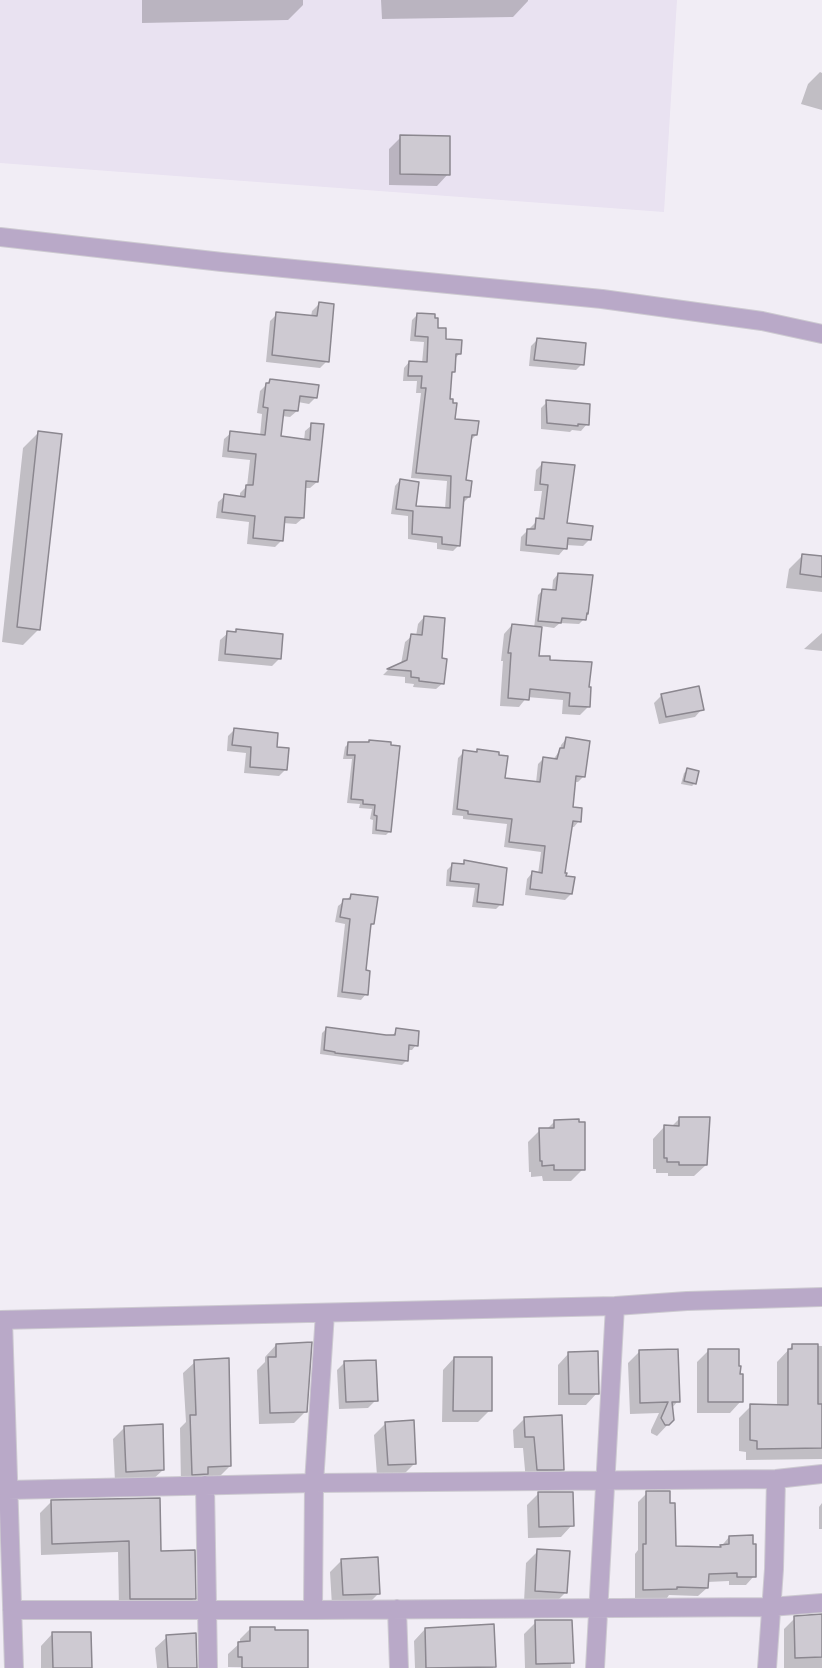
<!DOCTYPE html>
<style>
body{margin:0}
canvas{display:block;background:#f1edf5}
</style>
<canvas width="822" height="1668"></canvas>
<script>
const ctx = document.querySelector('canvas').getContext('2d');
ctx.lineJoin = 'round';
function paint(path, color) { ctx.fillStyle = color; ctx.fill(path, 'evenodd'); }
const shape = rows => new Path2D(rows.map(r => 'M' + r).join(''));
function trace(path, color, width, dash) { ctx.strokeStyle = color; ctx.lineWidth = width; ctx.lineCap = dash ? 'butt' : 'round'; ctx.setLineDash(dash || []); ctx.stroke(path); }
const built = shape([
 [0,0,677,0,664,212,0,163]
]);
const shadow = shape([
 [142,0,303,0,303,5,288,20,142,23],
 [381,0,528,0,528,1,513,17,382,19],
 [820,72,822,73,822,110,801,104,808,84],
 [401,137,448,174,437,186,389,185,389,149],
 [319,304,327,361,320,368,266,362,270,321,277,314,311,317,312,311],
 [418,314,437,329,444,340,460,353,455,359,454,372,450,375,448,400,453,420,476,435,470,441,464,482,469,497,464,502,459,545,453,551,437,549,437,543,408,539,408,516,391,514,395,486,400,480,414,507,445,509,447,481,411,478,421,393,416,393,417,381,403,381,404,368,409,362,422,363,424,342,410,341,412,320],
 [537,340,582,364,576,370,529,366,531,346],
 [270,381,316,397,309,404,298,402,297,411,290,417,282,416,279,438,304,441,305,431,312,425,317,482,310,488,304,488,303,518,296,524,283,523,281,541,275,547,247,544,249,522,216,518,218,502,225,496,240,497,240,493,247,486,250,460,222,457,224,439,231,433,260,436,262,414,257,413,260,391],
 [547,402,587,424,581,431,572,430,570,432,541,429,541,408],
 [38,433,39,629,23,645,2,642,23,448],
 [543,463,565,525,590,539,583,546,566,545,565,548,559,555,520,551,521,537,538,520,542,491,534,491,536,470],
 [803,555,822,557,822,592,786,588,789,569],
 [558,574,584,619,579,624,560,623,554,628,541,626,538,657,549,661,587,689,588,707,580,715,562,714,563,700,527,697,519,707,500,706,503,661,501,661,504,634,512,625,534,628,538,595,543,590,552,591,553,580],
 [424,617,440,660,443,683,436,689,413,687,414,684,405,683,405,677,383,675,388,670,401,664,405,642,412,636,416,636,418,624],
 [237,630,279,659,272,666,218,661,220,640,228,633,234,633],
 [822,631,822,651,804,649,822,633],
 [662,695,702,709,695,717,659,724,654,703],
 [234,730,275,749,285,770,279,776,244,773,246,753,227,751,228,736],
 [566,739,584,776,578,782,574,782,572,809,579,821,574,827,571,827,563,874,571,894,565,900,525,895,527,879,532,873,538,874,541,852,504,847,507,824,463,819,463,816,452,815,458,758,464,752,475,753,477,751,504,780,536,783,538,764,543,759,553,760,560,750,561,745],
 [369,742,390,831,386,835,372,834,373,820,370,819,372,809,359,808,360,804,347,803,352,759,343,759,345,747,349,743,367,744],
 [688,770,695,783,692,786,681,784,684,773],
 [465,862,501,904,496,909,472,907,475,888,446,886,447,870,452,865,461,865],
 [351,896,373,924,369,927,365,972,366,994,361,1000,337,997,345,924,335,922,338,906],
 [327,1028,392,1036,397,1030,416,1045,412,1050,408,1050,406,1061,402,1065,320,1054,322,1033],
 [680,1118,706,1165,694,1176,668,1176,668,1173,656,1173,656,1169,653,1169,653,1139,664,1127,671,1127],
 [555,1121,583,1169,571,1181,543,1181,542,1176,531,1177,531,1172,529,1172,528,1142,540,1130,546,1130],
 [276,1345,306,1411,294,1423,259,1424,257,1370,265,1362,265,1357],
 [793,1345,822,1346,822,1459,746,1460,746,1452,739,1451,739,1418,751,1406,777,1406,777,1362],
 [709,1350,741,1401,730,1413,697,1413,697,1362],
 [639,1352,678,1401,671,1409,673,1419,657,1436,651,1433,651,1430,659,1413,630,1414,628,1363],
 [569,1353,597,1393,586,1405,558,1405,558,1365],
 [454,1358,490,1410,478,1422,442,1422,443,1370],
 [195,1362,230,1466,219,1477,181,1485,180,1428,186,1422,183,1373],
 [344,1363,376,1400,368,1408,339,1409,337,1370],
 [525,1418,563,1469,551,1481,526,1481,523,1448,514,1448,513,1430],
 [386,1423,415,1463,403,1475,377,1476,374,1435],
 [125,1427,163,1470,151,1481,115,1482,113,1439],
 [647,1493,674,1547,719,1549,729,1537,754,1576,746,1585,729,1585,729,1581,707,1582,707,1588,698,1596,669,1595,667,1598,635,1598,635,1554,638,1550,638,1502],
 [538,1494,572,1525,561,1537,528,1538,527,1505],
 [51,1502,160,1552,194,1598,183,1610,119,1610,118,1552,41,1555,40,1513],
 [822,1503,822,1529,819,1529,819,1507],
 [538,1551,566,1592,554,1604,524,1602,526,1563],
 [342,1560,379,1593,367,1605,332,1606,330,1572],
 [822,1616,822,1668,784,1668,784,1629,795,1618],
 [571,1621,571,1668,525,1668,524,1634,536,1622],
 [492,1626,493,1668,415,1668,414,1641,425,1629],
 [251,1628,274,1632,307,1668,228,1667,228,1654,240,1643,240,1639],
 [52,1634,90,1668,41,1668,41,1646],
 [167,1637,195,1668,157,1668,155,1648]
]);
const building = shape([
 [400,135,450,136,450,175,400,174,400,135],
 [319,302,334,304,329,362,272,355,276,312,317,316,319,302],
 [417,313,435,314,435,318,438,318,438,328,446,328,446,339,462,340,461,354,456,354,455,372,452,372,450,399,453,399,453,403,457,403,455,419,479,421,477,435,472,435,466,480,472,481,470,497,464,497,460,546,442,544,442,537,412,534,413,511,396,509,400,479,419,482,416,506,450,508,451,476,416,473,426,388,421,388,422,376,408,376,409,361,427,362,428,337,415,336,417,313],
 [537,338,586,343,584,365,534,360,537,338],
 [270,379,319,385,317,398,300,396,298,411,284,410,281,436,310,440,311,423,324,424,318,482,306,481,304,518,285,517,283,541,253,538,255,516,222,512,224,494,245,497,246,485,253,485,256,454,228,451,230,431,265,435,268,408,263,407,266,383,269,383,270,379],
 [546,400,590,404,589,425,578,424,578,426,547,423,546,400],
 [38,431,62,434,40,630,17,627,38,431],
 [542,462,575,465,567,523,593,526,591,540,568,538,567,549,526,545,527,529,535,529,536,518,544,519,548,485,540,484,542,462],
 [802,554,822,556,822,577,800,574,802,554],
 [558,573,593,575,588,614,587,613,586,620,562,618,561,623,538,621,542,589,556,590,558,573],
 [424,616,445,618,442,658,447,659,444,684,419,681,419,678,411,677,411,671,387,669,407,660,411,634,422,635,424,616],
 [512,624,542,627,539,656,550,656,550,660,592,662,589,687,591,687,590,707,569,706,570,693,530,689,529,700,508,698,511,653,508,653,512,624],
 [236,629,283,634,281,659,225,654,227,631,236,632,236,629],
 [699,686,704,710,666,717,661,694,699,686],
 [234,728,278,733,277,747,289,748,287,770,250,767,251,747,232,745,234,728],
 [566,737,590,741,585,777,576,776,573,807,582,808,581,822,573,821,565,873,567,873,566,876,575,877,572,894,530,889,532,871,542,873,545,846,509,842,512,819,468,814,468,811,457,809,463,750,477,752,477,749,499,752,499,755,508,756,505,778,540,782,543,757,557,759,560,748,564,748,566,737],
 [369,740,391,742,391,745,400,746,391,832,376,830,377,816,374,815,375,805,363,804,363,800,351,799,355,755,347,755,348,742,369,742,369,740],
 [687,768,699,771,696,784,684,781,687,768],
 [464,860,507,868,503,905,477,902,479,884,450,881,452,863,464,864,464,860],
 [351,894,378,897,374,924,371,924,366,970,370,971,368,995,342,992,350,919,340,917,343,899,350,899,351,894],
 [326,1027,386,1035,395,1035,396,1028,419,1031,418,1046,409,1045,408,1061,335,1053,335,1052,324,1050,326,1027],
 [679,1117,710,1117,707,1165,679,1165,679,1162,667,1162,667,1158,664,1158,664,1125,679,1126,679,1117],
 [579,1119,579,1122,585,1122,585,1170,554,1170,554,1165,542,1166,542,1161,540,1161,539,1128,554,1128,554,1120,579,1119],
 [312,1342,307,1412,270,1413,268,1357,276,1357,276,1344,312,1342],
 [792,1344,818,1344,818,1404,822,1404,822,1448,757,1449,757,1441,750,1440,750,1404,788,1405,788,1349,792,1349,792,1344],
 [678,1349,680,1402,672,1402,674,1420,669,1425,665,1425,661,1418,668,1402,640,1403,639,1350,678,1349],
 [708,1349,739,1349,739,1366,741,1366,740,1374,743,1374,743,1402,708,1402,708,1349],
 [598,1351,599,1394,569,1394,568,1352,598,1351],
 [454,1357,492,1357,492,1411,453,1411,454,1357],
 [229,1358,231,1466,208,1467,208,1474,192,1475,190,1415,196,1415,194,1360,229,1358],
 [376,1360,378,1401,346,1402,344,1361,376,1360],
 [562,1415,564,1470,537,1470,534,1437,525,1437,524,1417,562,1415],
 [414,1420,416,1464,388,1465,385,1422,414,1420],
 [163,1424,164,1470,126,1472,124,1426,163,1424],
 [646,1491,670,1491,670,1503,675,1503,676,1546,721,1547,720,1545,729,1544,729,1536,753,1535,753,1544,756,1544,756,1577,737,1577,737,1573,709,1574,708,1588,677,1587,677,1589,643,1590,643,1544,646,1544,646,1491],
 [538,1492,573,1492,574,1526,539,1527,538,1492],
 [160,1498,161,1551,195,1550,196,1599,130,1599,129,1541,52,1544,51,1500,160,1498],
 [537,1549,570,1551,567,1593,535,1591,537,1549],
 [378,1557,380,1594,343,1595,341,1559,378,1557],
 [822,1614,822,1657,795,1658,794,1616,822,1614],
 [535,1620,572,1620,574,1663,536,1664,535,1620],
 [494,1624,496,1667,426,1668,425,1628,494,1624],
 [250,1627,275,1627,275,1630,308,1630,308,1668,242,1668,242,1657,238,1657,238,1642,250,1641,250,1627],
 [52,1632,91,1632,92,1668,53,1668,52,1632],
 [196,1633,197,1668,168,1668,166,1635,196,1633]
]);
const minor = shape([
 [0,237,222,262,602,299,762,321,822,334],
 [0,1320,615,1306,687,1301,822,1297],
 [3,1320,14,1668],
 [205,1485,208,1668],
 [8,1490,314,1483,776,1479,822,1474],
 [397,1609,399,1668],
 [12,1610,313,1610,770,1607,822,1603],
 [313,1610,314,1483,325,1313],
 [595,1668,615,1306],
 [767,1668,774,1569,776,1479]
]);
paint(built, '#e9e2f1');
paint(shadow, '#0003');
paint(building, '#cecad2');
trace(building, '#8b878f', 1.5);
trace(minor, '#cdcad1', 20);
trace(minor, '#b9a9c8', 18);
</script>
